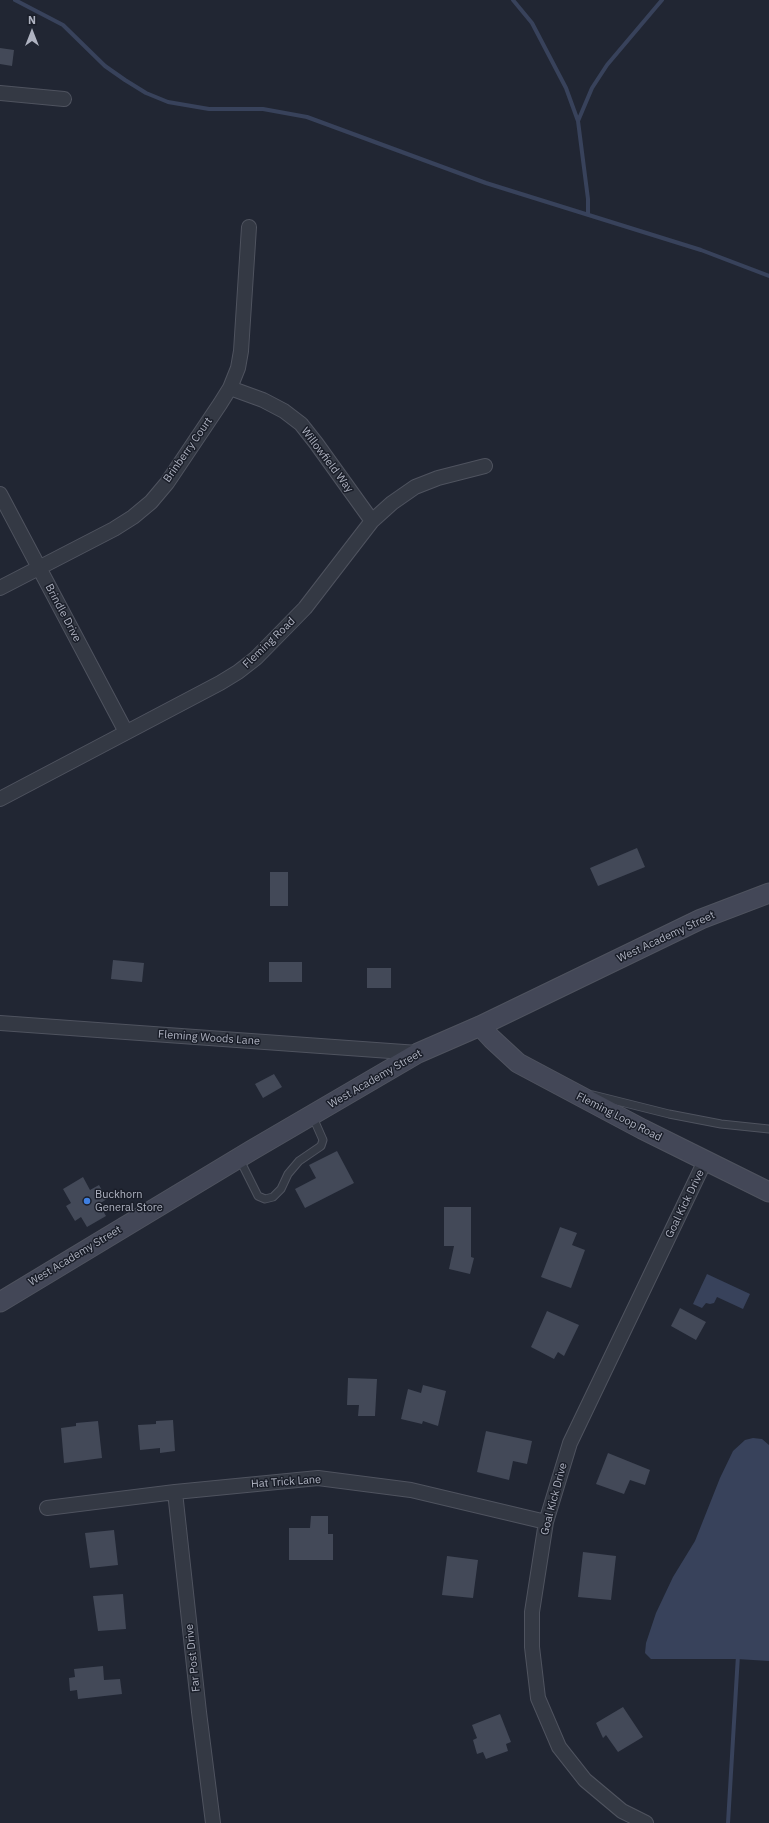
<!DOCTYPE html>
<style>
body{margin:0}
#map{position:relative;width:769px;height:1823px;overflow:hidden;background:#212633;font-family:"IBM Plex Sans",sans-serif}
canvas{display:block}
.north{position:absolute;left:12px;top:12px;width:40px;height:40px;-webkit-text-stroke:3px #1a1e29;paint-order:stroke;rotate:0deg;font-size:11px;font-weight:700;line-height:16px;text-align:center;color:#afb3c1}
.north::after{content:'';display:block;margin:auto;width:14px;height:18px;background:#afb3c1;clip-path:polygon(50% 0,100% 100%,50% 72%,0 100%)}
</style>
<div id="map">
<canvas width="769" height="1823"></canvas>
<div class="north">N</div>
</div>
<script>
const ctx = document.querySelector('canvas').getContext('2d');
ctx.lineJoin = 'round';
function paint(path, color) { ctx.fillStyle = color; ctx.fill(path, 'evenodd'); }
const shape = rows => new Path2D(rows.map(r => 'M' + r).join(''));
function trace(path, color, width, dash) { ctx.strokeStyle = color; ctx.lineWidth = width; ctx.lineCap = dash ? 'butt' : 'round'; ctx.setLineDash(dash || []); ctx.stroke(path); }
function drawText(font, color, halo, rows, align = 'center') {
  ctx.font = font + ' "IBM Plex Sans",sans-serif'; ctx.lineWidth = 3; ctx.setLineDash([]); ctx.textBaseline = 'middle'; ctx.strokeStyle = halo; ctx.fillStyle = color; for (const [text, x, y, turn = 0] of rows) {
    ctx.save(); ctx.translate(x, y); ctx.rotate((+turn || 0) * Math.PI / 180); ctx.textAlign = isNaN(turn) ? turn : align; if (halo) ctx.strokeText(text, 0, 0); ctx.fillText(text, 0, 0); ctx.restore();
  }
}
const water = shape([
 [707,1274,750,1294,743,1309,717,1297,714,1303,710,1304,706,1303,702,1308,693,1304],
 [753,1438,762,1439,769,1445,769,1661,737,1659,651,1659,645,1653,646,1643,656,1613,673,1577,695,1541,720,1478,733,1451,745,1440]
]);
const stream = shape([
 [15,0,63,25,105,66,125,80,146,93,168,102,209,109,263,109,307,117,486,183,701,250,769,276],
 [513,0,532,23,566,88,578,121,588,199,588,215],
 [578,121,592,88,607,65,662,0],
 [728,1823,738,1655]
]);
const building = shape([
 [0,48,14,50,12,66,0,64],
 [637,848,645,867,598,886,590,868],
 [270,872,288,872,288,906,270,906],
 [113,960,144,963,142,982,111,979],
 [269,962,302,962,302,982,269,982],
 [367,968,391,968,391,988,367,988],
 [274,1074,282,1087,263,1098,255,1084],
 [337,1151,354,1183,305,1208,295,1189,316,1178,309,1165],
 [83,1177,90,1190,99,1185,107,1199,99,1204,106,1216,87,1227,81,1217,75,1221,66,1206,71,1203,63,1189],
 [444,1207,471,1207,471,1257,474,1258,470,1274,449,1269,454,1246,444,1246],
 [560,1227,577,1233,572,1245,585,1250,571,1288,541,1277],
 [680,1308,706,1322,696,1340,671,1326],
 [547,1311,579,1325,564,1356,558,1352,554,1359,531,1347],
 [348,1378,377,1379,375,1416,358,1416,359,1405,347,1405],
 [423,1385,446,1391,438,1426,423,1421,422,1424,401,1419,408,1389,421,1393],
 [173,1420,175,1451,160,1453,160,1448,140,1450,138,1425,156,1424,156,1421],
 [98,1421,102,1458,64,1463,61,1428,76,1426,76,1423],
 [486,1431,532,1441,527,1464,513,1461,509,1480,477,1472],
 [608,1453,650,1470,645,1485,630,1480,624,1494,596,1484],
 [311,1516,328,1516,328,1534,333,1534,333,1560,289,1560,289,1528,310,1528],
 [114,1530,118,1565,90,1568,85,1533],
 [583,1552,616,1556,611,1600,578,1597],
 [447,1556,478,1560,473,1598,442,1595],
 [123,1594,126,1629,98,1631,93,1596],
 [103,1666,104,1680,120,1679,122,1694,78,1699,77,1690,70,1691,69,1678,75,1677,74,1669],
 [623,1707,643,1737,618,1752,606,1735,603,1738,596,1723],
 [500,1714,511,1742,506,1744,508,1751,486,1759,483,1752,477,1754,473,1740,477,1738,472,1725]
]);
const lane = shape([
 [593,1095,669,1114,721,1124,769,1129],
 [240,1160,258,1196,265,1199,273,1197,281,1189,288,1174,299,1161,321,1146,323,1140,312,1115]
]);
const street = shape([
 [0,93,64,99],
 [230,388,263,400,284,411,301,424,316,443,372,521],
 [0,494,126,732],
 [0,588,114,529,133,517,151,502,167,483,220,404,230,388,238,368,241,351,249,227],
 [0,799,220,683,238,672,256,658,305,608,372,521,392,503,415,487,438,478,485,466],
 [0,1023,418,1053],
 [175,1492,199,1712,213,1823],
 [47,1508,175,1492,318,1478,411,1490,546,1522],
 [646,1823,622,1811,585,1780,559,1747,538,1698,532,1647,532,1612,546,1522,570,1443,705,1161]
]);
const secondary = shape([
 [480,1026,492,1039,518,1063,642,1129,769,1192],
 [0,1302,252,1150,418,1053,480,1026,701,919,769,893]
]);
const markers = [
 [87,1201,4,"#3f7fe0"]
];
const streetNames = [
 ["Brinberry Court",188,450,-55],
 ["Willowfield Way",327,460,53],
 ["Brindle Drive",63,613,62],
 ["Fleming Road",269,643,-44],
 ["West Academy Street",666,937,-25],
 ["Fleming Woods Lane",209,1038,4],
 ["West Academy Street",375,1079,-30],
 ["Fleming Loop Road",619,1117,27],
 ["Goal Kick Drive",685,1204,-64],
 ["West Academy Street",75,1256,-31],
 ["Hat Trick Lane",286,1482,-4],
 ["Goal Kick Drive",554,1499,-75],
 ["Far Post Drive",193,1658,-96]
];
const poiNames = [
 ["Buckhorn",95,1195],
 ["General Store",95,1208]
];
paint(water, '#38425b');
trace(stream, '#38425b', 4);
paint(building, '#434958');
trace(lane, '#4f535f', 9);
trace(street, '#4f535f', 16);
trace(secondary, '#4f535f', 21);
trace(lane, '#343944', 7);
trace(street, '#343944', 14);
trace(secondary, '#434757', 19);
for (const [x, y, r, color] of markers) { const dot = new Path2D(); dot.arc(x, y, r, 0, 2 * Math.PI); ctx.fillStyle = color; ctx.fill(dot); trace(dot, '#1a1e29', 1.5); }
drawText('11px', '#afb3c1', '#1a1e29', streetNames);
drawText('11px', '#afb3c1', '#1a1e29', poiNames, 'left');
</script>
